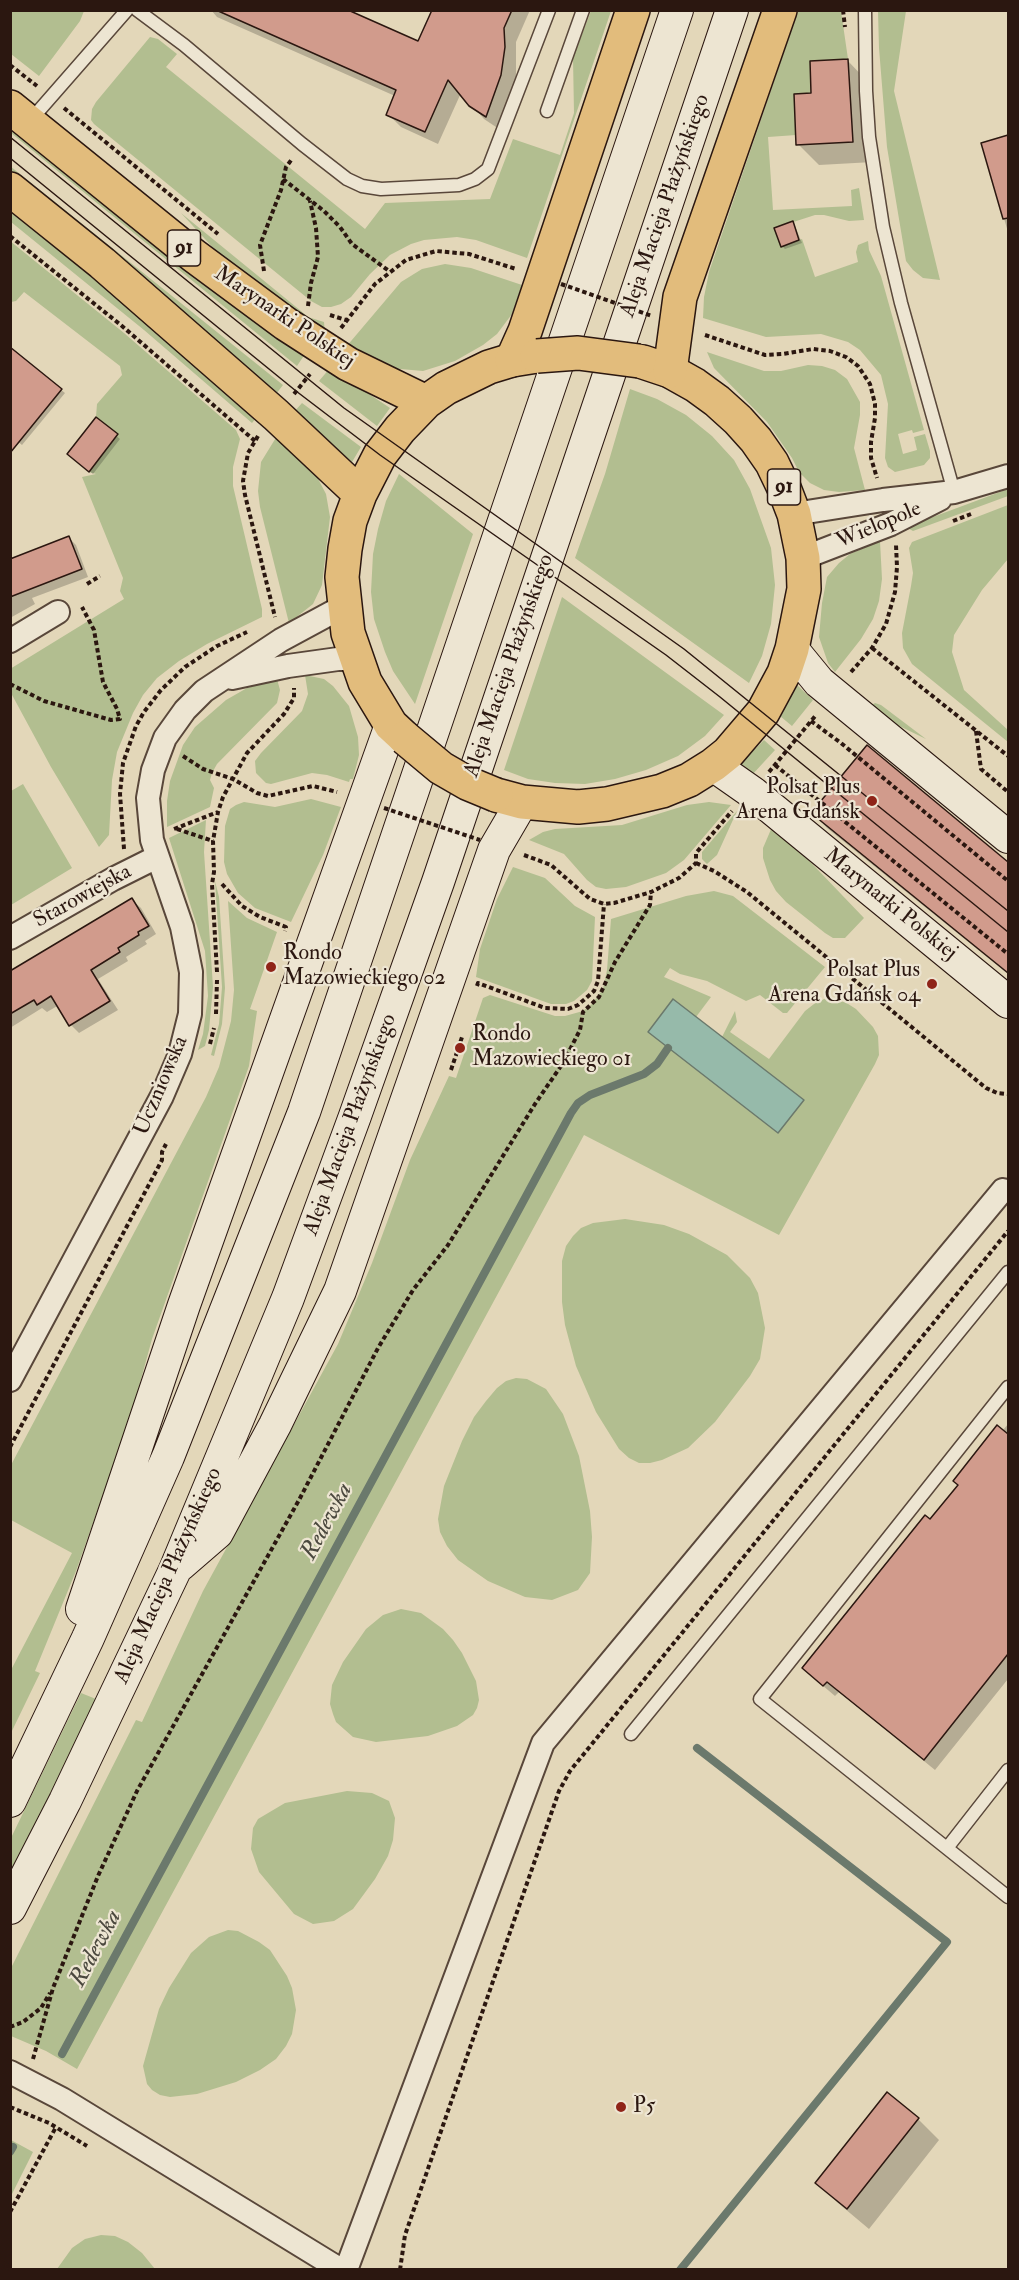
<!DOCTYPE html>
<meta charset="utf-8">
<style>
body{margin:0}
#map{position:relative;width:1019px;height:2280px;overflow:hidden;background:#e3d7b9;font-family:"IM FELL Double Pica",serif}
canvas{display:block}
.frame{position:absolute;inset:0;border:12px solid #2b1710;pointer-events:none}
</style>
<div id="map">
<canvas width="1019" height="2280"></canvas>
<div class="frame"></div>
</div>
<script>
const ctx = document.querySelector('canvas').getContext('2d');
ctx.lineJoin = 'round';
function paint(path, color) { ctx.fillStyle = color; ctx.fill(path, 'evenodd'); }
const shape = rows => new Path2D(rows.map(r => 'M' + r).join(''));
function trace(path, color, width, dash) { ctx.strokeStyle = color; ctx.lineWidth = width; ctx.lineCap = dash ? 'butt' : 'round'; ctx.setLineDash(dash || []); ctx.stroke(path); }
function drawText(font, color, halo, rows, align = 'center') {
  ctx.font = font + ' "IM FELL Double Pica",serif'; ctx.lineWidth = 4.5; ctx.setLineDash([]); ctx.textBaseline = 'middle'; ctx.strokeStyle = halo; ctx.fillStyle = color; for (const [text, x, y, turn = 0] of rows) {
    ctx.save(); ctx.translate(x, y); ctx.rotate((+turn || 0) * Math.PI / 180); ctx.textAlign = isNaN(turn) ? turn : align; if (halo) ctx.strokeText(text, 0, 0); ctx.fillText(text, 0, 0); ctx.restore();
  }
}
const green = shape([
 [10,11,11,10,84,11,80,21,39,76,11,54],
 [591,11,611,11,527,258,476,240,457,237,424,240,411,244,390,255,370,274,351,297,341,304,331,307,322,307,311,301,94,124,91,120,92,109,96,102,150,37,158,39,177,54,166,67,365,229,385,203,490,199,513,139,560,155,574,113,573,58],
 [798,11,841,11,848,59,810,61,811,93,794,94,796,135,768,137,773,210,852,206,851,190,859,188,864,220,849,221,824,215,815,215,775,228,781,247,802,239,815,277,858,262,856,252,858,245,868,241,869,250,881,276,924,430,913,433,912,430,898,434,903,454,917,450,914,437,925,434,930,451,930,458,924,465,895,472,888,467,885,458,888,404,881,375,860,350,848,342,821,334,766,337,703,318,704,297,709,272],
 [878,11,906,11,894,91,940,280,923,278,913,270,906,261,887,147,879,48],
 [10,126,305,354,297,366,11,133],
 [10,166,283,385,276,394,169,301,11,171],
 [10,207,257,417,252,423,144,330,11,222],
 [181,213,301,311,308,317,324,322,325,333,228,264],
 [10,241,124,333,236,430,240,439,233,467,233,486,262,609,262,617,207,644,179,661,157,678,143,695,133,713,117,752,112,780,109,835,99,847,51,767,11,693,10,669,124,599,120,591,123,578,82,477,96,474,89,472,118,435,96,417,97,404,122,375,120,366,24,292,16,301,11,302],
 [445,264,471,268,522,285,512,314,497,334,483,345,455,361,423,371,389,368,346,347,401,282,422,269],
 [707,352,764,371,781,371,808,365,822,366,835,370,847,379,860,402,860,415,854,448,865,490,839,492,824,490,810,483,799,472,792,458,767,422,714,368],
 [330,368,390,408,377,426,319,381],
 [630,389,657,399,686,415,712,436,734,460,750,489,771,548,775,585,771,624,762,656,749,683,575,558,605,474],
 [302,403,361,447,352,462,294,412],
 [277,436,314,471,326,494,330,517,322,585,313,604,289,623,260,507,258,491,261,462],
 [399,474,473,534,415,704,393,671,385,652,374,619,371,592,373,554,378,529,386,501],
 [1008,489,1008,496,913,531,906,527],
 [1008,505,1008,559,982,590,954,635,952,652,964,690,1008,730,1008,742,912,664,903,648,902,633,911,586,913,573,909,548,912,542],
 [880,541,882,579,879,601,873,619,861,639,835,672,828,663,819,637,822,603,827,577,839,563,850,554],
 [562,597,724,715,705,736,678,756,646,770,615,779,585,784,555,783,528,779,504,770],
 [305,675,324,679,333,686,349,706,358,737,359,755,353,779,350,779,349,782,327,775,312,773,271,784,266,783,256,773,255,761,261,753,302,711,308,694],
 [277,679,280,690,277,703,217,764,212,773,210,780,214,788,210,807,167,827,167,801,170,781,183,745,195,727,226,700,247,688],
 [797,685,813,700,792,726,780,716],
 [875,703,881,705,926,739,887,720,869,707],
 [764,740,775,750,752,775,738,766],
 [23,784,72,868,11,905,11,791],
 [311,799,341,807,323,855,291,922,255,908,238,893,227,874,224,862,225,826,230,809,236,805,244,802,275,807],
 [709,802,731,805,684,860,666,873,626,887,606,889,596,887,587,880,564,854,529,840,543,832,555,829,622,825,687,805],
 [737,811,717,855,707,864,702,859,702,852],
 [206,820,204,852,213,987,209,1030,205,1046,198,1050,203,1034,208,996,205,951,169,838],
 [772,827,797,848,864,918,845,938,833,938,825,933,786,902,776,891,770,880,763,858,763,848],
 [513,867,545,878,575,906,595,917,592,981,587,990,574,1001,566,1004,551,1004,476,977,480,949,497,899],
 [215,881,219,897,225,988,222,1024,214,1056,211,1055,219,1024,222,987],
 [714,891,733,896,825,967,787,1013,783,1013,760,995,746,1001,707,981,680,974,670,968,664,977,711,997,696,1017,672,999,803,1100,722,1037,735,1011,737,1022,730,1032,769,1059,805,1011,814,1004,824,999,845,1002,856,1009,873,1027,878,1036,879,1055,875,1064,779,1235,584,1135,77,2069,46,2051,11,2036,10,1970,136,1720,142,1722,203,1591,338,1344,372,1263,410,1160,449,1076,456,1078,483,998,490,995,555,1016,565,1016,583,1011,592,1004,603,989,607,970,611,919,686,896],
 [228,901,247,918,277,932,250,1009,257,1011,249,1066,152,1339,131,1416,76,1571,35,1671,40,1673,10,1735,11,1670,72,1553,11,1520,11,1465,206,1097,219,1067,231,1021,234,990],
 [625,1219,664,1225,689,1234,727,1255,750,1278,758,1293,765,1328,760,1359,750,1376,715,1422,688,1448,662,1460,650,1463,639,1463,629,1458,619,1449,596,1412,576,1366,565,1325,562,1302,562,1261,566,1246,573,1236,581,1228,593,1223],
 [516,1378,527,1379,546,1389,563,1414,579,1456,590,1511,592,1537,590,1573,578,1590,552,1600,525,1597,488,1581,458,1560,447,1546,440,1532,438,1519,444,1486,462,1441,474,1417,486,1401,497,1388,506,1381],
 [401,1609,421,1613,443,1629,453,1640,462,1653,476,1681,479,1700,477,1708,473,1715,457,1726,428,1736,376,1742,353,1737,336,1722,333,1714,330,1704,332,1685,343,1662,366,1629,383,1615],
 [81,1693,96,1699,11,1874,10,1840],
 [347,1791,372,1793,389,1801,395,1818,393,1840,388,1856,375,1879,353,1909,334,1921,313,1924,294,1914,259,1872,251,1849,253,1828,258,1819,285,1803],
 [228,1930,238,1931,259,1942,270,1950,287,1976,292,1988,296,2010,292,2034,286,2046,276,2059,260,2070,236,2082,197,2094,170,2097,160,2095,152,2090,147,2084,143,2066,159,2009,169,1988,191,1953,209,1937],
 [11,2140,33,2152,11,2196],
 [101,2235,115,2236,128,2242,142,2253,155,2269,57,2269,72,2248,85,2239]
]);
const water = shape([
 [673,999,804,1100,778,1133,648,1032,673,999]
]);
const shadow = shape([
 [211,10,344,10,419,43,433,10,530,10,516,42,516,77,506,115,499,129,484,119,461,93,438,144,401,127,388,114,395,96,217,17],
 [848,61,868,82,873,162,819,165,798,144,813,95],
 [1008,137,1008,232,982,144],
 [792,223,795,226,802,243,785,249,782,246],
 [10,348,65,393,22,445,10,435],
 [96,419,120,439,93,474,72,457],
 [69,538,76,545,88,577,32,598,35,604,10,618,10,561],
 [868,748,1008,864,1008,974,827,828,813,813],
 [132,900,141,908,156,934,145,941,147,944,126,957,128,961,98,979,118,1010,79,1033,71,1025,59,1005,47,1012,42,1008,10,1028,10,973],
 [1008,1424,1008,1679,935,1770,839,1692,835,1696,815,1679,930,1521],
 [887,2094,918,2119,939,2140,869,2229,838,2203,817,2183]
]);
const stream = shape([
 [62,2054,571,1113,578,1103,590,1095,644,1074,657,1064,668,1048],
 [10,2152,13,2147],
 [680,2270,947,1942,697,1748]
]);
const building = shape([
 [216,10,348,10,418,41,432,10,512,10,504,28,505,47,501,75,486,117,469,106,448,80,425,132,386,115,396,90,216,10],
 [848,59,853,142,796,145,794,94,811,93,810,61,848,59],
 [1008,135,1008,218,1003,219,981,143,1008,135],
 [793,221,799,240,781,247,774,228,793,221],
 [10,347,62,389,10,453,10,347],
 [96,417,118,434,89,472,67,454,96,417],
 [69,536,82,569,10,597,10,559,69,536],
 [867,745,1008,862,1008,973,811,813,867,745],
 [132,898,149,926,138,932,139,935,118,948,120,952,91,970,110,1001,69,1026,51,996,37,1005,34,1000,10,1014,10,971,132,898],
 [997,1425,1008,1434,1008,1654,924,1760,827,1682,823,1686,802,1668,925,1515,930,1519,958,1485,953,1481,997,1425],
 [887,2092,919,2118,847,2209,815,2183,887,2092]
]);
const path = shape([
 [843,10,845,27],
 [10,65,37,86],
 [64,108,218,234],
 [283,179,324,211,340,227,352,244,389,271],
 [10,236,122,326,255,441],
 [264,271,260,245,281,190,286,167,292,159],
 [308,306,311,283,318,257,316,228,310,201],
 [330,315,346,320],
 [341,328,375,284,406,260,436,251,469,254,516,269],
 [705,335,765,355,783,354,813,349,830,351,846,357,858,366,870,384,875,404,875,418,871,442,871,458,877,478],
 [294,394,310,374],
 [258,436,248,453,243,481,245,495,275,617],
 [953,521,971,514],
 [87,584,100,576],
 [872,648,1008,756],
 [851,672,872,648,886,624,895,592,897,567,896,545],
 [10,684,44,701,111,720,120,719,117,709,103,682,94,630,82,607],
 [811,721,841,743,1008,881],
 [976,731,981,769,1008,792],
 [183,756,203,769,233,779,257,793,268,796,313,786,337,792],
 [775,765,1008,954],
 [769,772,816,715],
 [174,829,218,812],
 [177,829,213,841],
 [124,849,120,794,123,763,136,726,144,712,161,690,185,667,217,646,247,632],
 [524,855,551,865,590,899,604,904,614,903,651,892,679,878,696,863,696,853,732,811],
 [696,863,714,871,747,892,986,1088,997,1093,1008,1094],
 [222,884,242,906,260,917,286,927,285,931],
 [217,972,212,884,214,872,213,841,218,812,223,797,247,753,284,714,294,698,294,688],
 [477,986,478,983,545,1008,568,1009,578,1005,594,991,598,981,604,904],
 [216,1014,217,980],
 [210,1044,214,1028],
 [451,1070,462,1037],
 [10,1447,162,1160,162,1152,166,1144],
 [10,2027,23,2022,41,2008,50,1993],
 [33,2059,53,1988,98,1876,137,1791,299,1500,378,1348,413,1290,448,1245,535,1104,563,1063,580,1030,583,1012,599,997,615,962,650,905,651,892],
 [10,2107,49,2123,87,2146],
 [10,2212,56,2127],
 [400,2270,405,2235,559,1791,570,1771,1008,1231]
]);
const lane = shape([
 [137,10,184,45,302,144,347,179,362,186,381,189,459,185,475,179,488,169,549,10],
 [865,10,866,91,869,137,883,227,901,303,954,492],
 [547,111,583,10],
 [29,122,127,10],
 [1008,1387,760,1699,1008,1897],
 [631,1734,1008,1272],
 [947,1848,1008,1770]
]);
const street = shape([
 [794,514,883,500,954,492,1008,476],
 [803,558,891,524,940,499],
 [10,641,58,612],
 [232,678,288,666,338,659,355,659],
 [10,938,113,879,157,857],
 [10,1380,162,1096,180,1054,190,1014,191,972,182,927,152,840,148,798,153,770,165,738,185,710,204,691,281,640,344,606],
 [10,2072,62,2099,341,2270],
 [346,2270,543,1743,1003,1190]
]);
const secondary = shape([
 [792,649,819,682,1008,837],
 [713,765,753,793,1008,1002],
 [180,1565,217,1533,275,1425,340,1291,494,850,522,802],
 [82,1609,184,1305,391,725],
 [10,1801,88,1638,168,1457,304,1112,677,10],
 [10,1908,65,1801,175,1570,288,1298,355,1116,438,882,732,10]
]);
const primary = shape([
 [10,107,193,255,286,324,348,364,426,402],
 [10,189,102,263,276,415,360,494],
 [405,738,391,725,365,682,348,633,342,577,345,549,350,521,360,494,380,455,400,429,426,402,446,388,489,367,512,360,537,356],
 [496,795,522,802,578,807,607,804,662,791,689,780,713,765,728,753,763,712,784,673,792,649,804,589,803,558,794,514,784,488,772,463,756,440,738,420,717,401,695,385,670,371,643,362]
]);
const highway = shape([
 [512,360,525,331,633,10],
 [670,371,680,297,780,10]
]);
const tram = shape([
 [10,137,344,408,684,649,1008,911],
 [10,158,296,391,380,455,666,655,720,697,1008,932]
]);
const pathBridge = shape([
 [561,284,652,316],
 [384,808,480,840]
]);
const primaryBridge = shape([
 [537,356,578,353,639,361],
 [405,738,441,768,467,783,496,795]
]);
const markers = [
 [872,801,6,"#8f2418"],
 [271,967,6,"#8f2418"],
 [932,984,6,"#8f2418"],
 [460,1048,6,"#8f2418"],
 [621,2107,6,"#8f2418"]
];
const shields = [
 [184,248,33],
 [784,487,33]
];
const shieldNames = [
 ["91",184,248],
 ["91",784,487]
];
const streetNames = [
 ["Aleja Macieja Płażyńskiego",666,206,-71],
 ["Marynarki Polskiej",284,318,34],
 ["Wielopole",879,526,-23],
 ["Aleja Macieja Płażyńskiego",510,666,-71],
 ["Starowiejska",83,897,-29],
 ["Marynarki Polskiej",890,905,39],
 ["Uczniowska",162,1086,-67],
 ["Aleja Macieja Płażyńskiego",351,1125,-70],
 ["Aleja Macieja Płażyńskiego",169,1576,-66]
];
const poiNames = [
 ["Polsat Plus",860,788,"right"],
 ["Arena Gdańsk",860,813,"right"],
 ["Rondo",283,954],
 ["Mazowieckiego 02",283,979],
 ["Polsat Plus",920,971,"right"],
 ["Arena Gdańsk 04",920,996,"right"],
 ["Rondo",472,1035],
 ["Mazowieckiego 01",472,1060],
 ["P5",633,2107]
];
const waterNames = [
 ["Redewka",328,1522,-62],
 ["Redewka",97,1949,-62]
];
paint(green, '#b2be90');
paint(water, '#96baaa');
trace(water, '#6b796c', 1.5);
paint(shadow, '#0003');
trace(stream, '#6b796c', 8);
paint(building, '#d19b8c');
trace(building, '#2b1710', 1.5);
trace(lane, '#59473a', 15);
trace(street, '#59473a', 26);
trace(secondary, '#2b1710', 34);
trace(primary, '#2b1710', 36);
trace(highway, '#2b1710', 36);
trace(path, '#2b1710', 4, [4.5, 3]);
trace(lane, '#ede5d2', 12);
trace(street, '#ede5d2', 22);
trace(secondary, '#ede5d2', 32);
trace(primary, '#e2bc7c', 33);
trace(highway, '#e2bc7c', 33);
trace(tram, '#2b1710', 1.5);
trace(primaryBridge, '#2b1710', 36, []);
trace(pathBridge, '#2b1710', 4, [4.5, 3]);
trace(primaryBridge, '#e2bc7c', 33);
for (const [x, y, r, color] of markers) { const dot = new Path2D(); dot.arc(x, y, r, 0, 2 * Math.PI); ctx.fillStyle = color; ctx.fill(dot); trace(dot, '#ede5d2', 2); }
for (const [x, y, w] of shields) { const box = new Path2D(); box.roundRect(x - w / 2, y - 18, w, 36, 4.5); ctx.fillStyle = '#ede5d2'; ctx.fill(box); trace(box, '#2b1710', 1.5); }
drawText('bold 21px', '#2b1710', null, shieldNames);
drawText('22px', '#2b1710', '#ede5d2', streetNames);
drawText('22px', '#2b1710', '#ede5d2', poiNames, 'left');
drawText('italic 24px', '#4b483e', '#ede5d2', waterNames);
</script>
